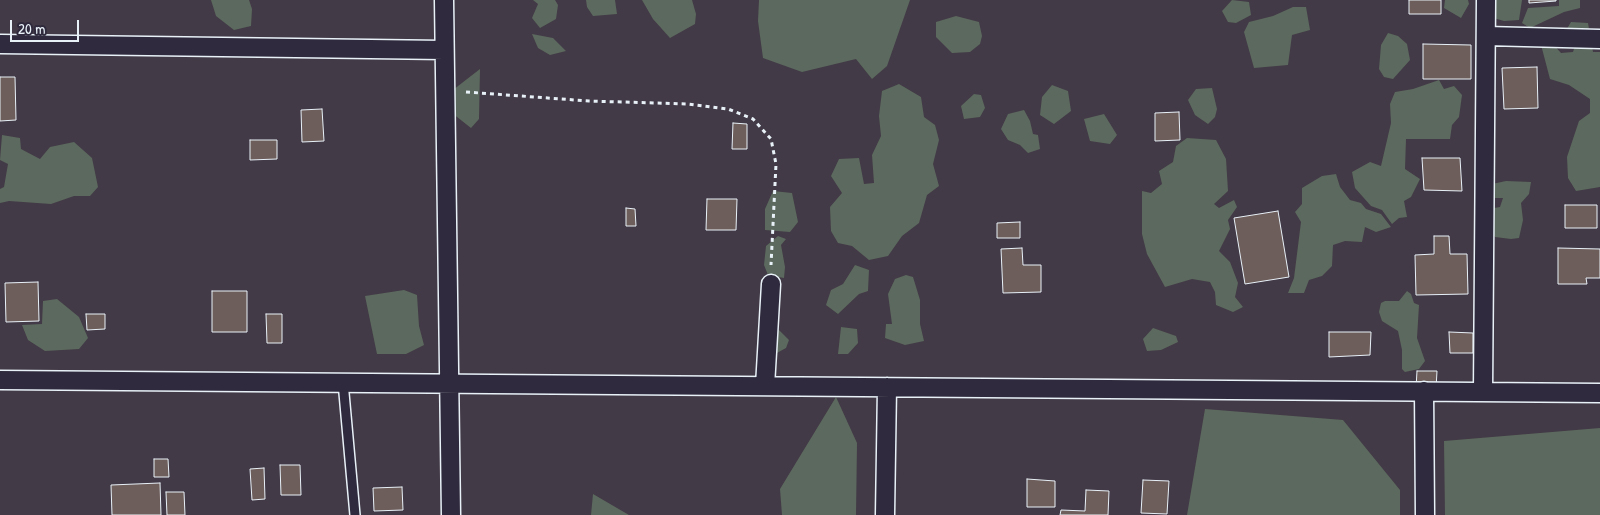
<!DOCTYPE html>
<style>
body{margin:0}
#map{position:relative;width:1600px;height:515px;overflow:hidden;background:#423a46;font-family:"Patrick Hand",sans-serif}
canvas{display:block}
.scale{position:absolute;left:10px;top:20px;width:69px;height:22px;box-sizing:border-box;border:2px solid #e8f1f8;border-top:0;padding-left:6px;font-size:15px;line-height:18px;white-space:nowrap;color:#e8f1f8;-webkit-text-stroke:4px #2f2a3d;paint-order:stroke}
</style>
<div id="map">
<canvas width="1600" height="515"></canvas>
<div class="scale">20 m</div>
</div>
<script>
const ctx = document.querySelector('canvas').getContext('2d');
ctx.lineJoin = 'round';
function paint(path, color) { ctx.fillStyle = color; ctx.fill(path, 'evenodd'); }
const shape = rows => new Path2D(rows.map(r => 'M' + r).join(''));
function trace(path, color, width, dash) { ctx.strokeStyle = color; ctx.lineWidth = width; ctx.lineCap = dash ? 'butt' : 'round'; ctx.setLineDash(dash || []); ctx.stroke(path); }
const green = shape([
 [211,0,249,0,252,9,251,26,234,30,216,16],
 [533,0,555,0,558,5,556,19,540,28,532,18,538,4],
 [586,0,615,0,617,14,593,16,587,7],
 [642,0,692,0,696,14,695,24,670,38,653,19],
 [759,0,910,0,887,66,872,79,856,59,802,72,763,58,758,21],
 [1232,0,1249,2,1251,15,1236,23,1228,22,1222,11],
 [1445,0,1468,0,1469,4,1461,18,1444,8],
 [1483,0,1522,0,1519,20,1504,21,1490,17],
 [1559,0,1580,0,1580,8,1564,12,1530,28,1522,23,1528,8,1559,6],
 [1293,7,1306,7,1310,30,1292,35,1288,65,1254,68,1244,32,1249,22,1273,16],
 [956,16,979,22,982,36,980,44,970,52,952,53,936,37,936,22],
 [1571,22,1588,23,1593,52,1600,52,1600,187,1576,191,1568,178,1567,157,1579,121,1590,113,1590,99,1569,85,1550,79,1540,41,1552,43,1561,53,1573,52,1576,42,1565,32],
 [1388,33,1398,36,1407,44,1410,60,1393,79,1384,77,1379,69,1381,45],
 [532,34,553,38,566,51,550,55,538,48],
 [480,69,479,119,471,128,452,113,449,93],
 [1439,80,1444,89,1454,86,1462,95,1459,117,1452,125,1450,139,1406,139,1405,169,1420,179,1411,197,1404,201,1407,217,1399,218,1392,224,1382,210,1371,206,1355,188,1352,172,1370,162,1381,166,1391,123,1390,104,1395,92,1413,89],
 [899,84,921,97,924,117,935,125,939,140,933,164,939,186,927,195,919,223,902,236,888,256,869,260,852,246,838,243,831,231,830,207,842,193,831,176,839,159,859,158,864,184,874,183,872,155,881,136,879,116,882,91],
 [1052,85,1068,91,1071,111,1054,124,1040,115,1042,97],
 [1212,88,1217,109,1215,117,1208,124,1195,115,1188,100,1196,89],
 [974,94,981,95,985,108,980,117,964,119,961,106],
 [1024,110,1030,121,1033,134,1038,135,1040,149,1028,153,1020,145,1008,140,1001,129,1008,114],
 [1104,114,1117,135,1110,144,1090,141,1084,119],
 [2,135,20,138,21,149,40,159,50,147,74,142,92,158,98,187,90,196,74,196,51,204,9,201,0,203,0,189,4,187,8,164,0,160],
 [1187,138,1216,140,1226,159,1228,191,1214,204,1219,208,1234,200,1237,207,1228,220,1230,229,1219,251,1230,262,1238,283,1235,297,1243,307,1233,312,1216,305,1215,292,1210,282,1192,279,1165,287,1147,254,1142,234,1142,191,1151,193,1162,184,1159,171,1173,162,1176,146],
 [1336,174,1340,187,1350,200,1361,203,1366,209,1381,214,1391,227,1376,232,1365,227,1362,242,1345,241,1333,245,1332,266,1322,276,1309,280,1304,293,1288,293,1294,278,1301,222,1295,212,1302,204,1302,188,1322,176],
 [1506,181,1531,182,1529,194,1521,203,1523,220,1519,238,1511,239,1495,237,1485,226,1488,209,1500,207,1503,198,1490,198,1492,184],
 [773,191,792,193,798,222,790,232,765,230,765,209],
 [778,236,786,239,781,245,785,267,784,278,768,275,764,265,766,246],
 [855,265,869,270,868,291,859,294,838,314,826,305,831,290,843,284],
 [906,275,913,277,920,300,920,324,924,341,905,345,885,338,886,324,892,324,888,294,895,279],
 [404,290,417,295,419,326,424,345,406,354,377,354,365,296],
 [1407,291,1411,294,1414,303,1419,305,1417,338,1425,361,1419,369,1405,372,1402,369,1402,350,1398,331,1382,321,1379,312,1381,303,1385,301,1399,301],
 [57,299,79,317,88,338,79,349,45,351,28,340,22,325,42,324,43,301],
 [774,325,789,340,786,348,775,354],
 [841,327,857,329,858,343,848,354,838,354],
 [1153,328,1176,336,1178,342,1161,350,1147,351,1143,339],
 [836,397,857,443,856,515,782,515,780,489],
 [1205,409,1343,420,1400,490,1400,515,1187,515],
 [1600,428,1600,515,1445,515,1444,441],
 [593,494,629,515,591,515]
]);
const building = shape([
 [1409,0,1441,0,1441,14,1409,14,1409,0],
 [1529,0,1556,0,1556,1,1529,3,1529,0],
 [1423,44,1471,45,1471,79,1423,79,1423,44],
 [1537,67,1538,108,1504,109,1502,68,1537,67],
 [0,77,15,77,16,120,0,121,0,77],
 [322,109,324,141,302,142,301,110,322,109],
 [1179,112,1180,140,1155,141,1155,113,1179,112],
 [733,123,747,124,747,149,732,149,733,123],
 [250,140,277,140,277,159,250,160,250,140],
 [1422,158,1460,158,1462,191,1424,190,1422,158],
 [707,199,737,199,736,230,706,230,707,199],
 [1565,205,1597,205,1597,228,1565,228,1565,205],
 [626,208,635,209,636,226,626,226,626,208],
 [1278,211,1289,277,1245,284,1234,218,1278,211],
 [1020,222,1020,238,997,238,997,223,1020,222],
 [1434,236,1449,236,1450,254,1467,254,1468,294,1416,295,1415,255,1434,254,1434,236],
 [1022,248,1023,265,1041,265,1041,292,1003,293,1001,249,1022,248],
 [1558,248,1600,249,1600,278,1586,278,1587,284,1558,284,1558,248],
 [38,282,39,321,6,322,5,283,38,282],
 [212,291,247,291,247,332,212,332,212,291],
 [86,314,105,314,105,329,87,330,86,314],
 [266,314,282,314,282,343,267,343,266,314],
 [1329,332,1371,332,1370,355,1329,357,1329,332],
 [1449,332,1473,333,1473,353,1450,353,1449,332],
 [1417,371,1437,371,1436,389,1416,388,1417,371],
 [154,459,168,459,169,477,154,477,154,459],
 [280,465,300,465,301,495,281,495,280,465],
 [264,468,265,499,252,500,250,469,264,468],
 [1027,479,1055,481,1055,507,1027,507,1027,479],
 [1143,480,1169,481,1167,514,1141,513,1143,480],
 [160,483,161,515,112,515,111,485,160,483],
 [402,487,403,510,374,511,373,488,402,487],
 [1086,490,1109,491,1108,515,1060,515,1061,510,1085,511,1086,490],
 [166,492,184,492,185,515,167,515,166,492]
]);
const path = shape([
 [466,92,589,101,688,104,728,109,753,119,771,139,776,164,771,265]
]);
const lane = shape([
 [343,382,355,515]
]);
const street = shape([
 [444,0,451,515],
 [1487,36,1600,39],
 [0,44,444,50],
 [0,380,1600,393],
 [765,386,771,284],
 [1424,391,1425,515],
 [1483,392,1486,0],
 [885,515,887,387]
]);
paint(green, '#5c695e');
paint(building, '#6e5e5b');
trace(building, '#e8f1f8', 1);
trace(lane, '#e8f1f8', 12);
trace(street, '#e8f1f8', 21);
trace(path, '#e8f1f8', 3, [4, 4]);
trace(lane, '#2f2a3d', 9);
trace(street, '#2f2a3d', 18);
</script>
